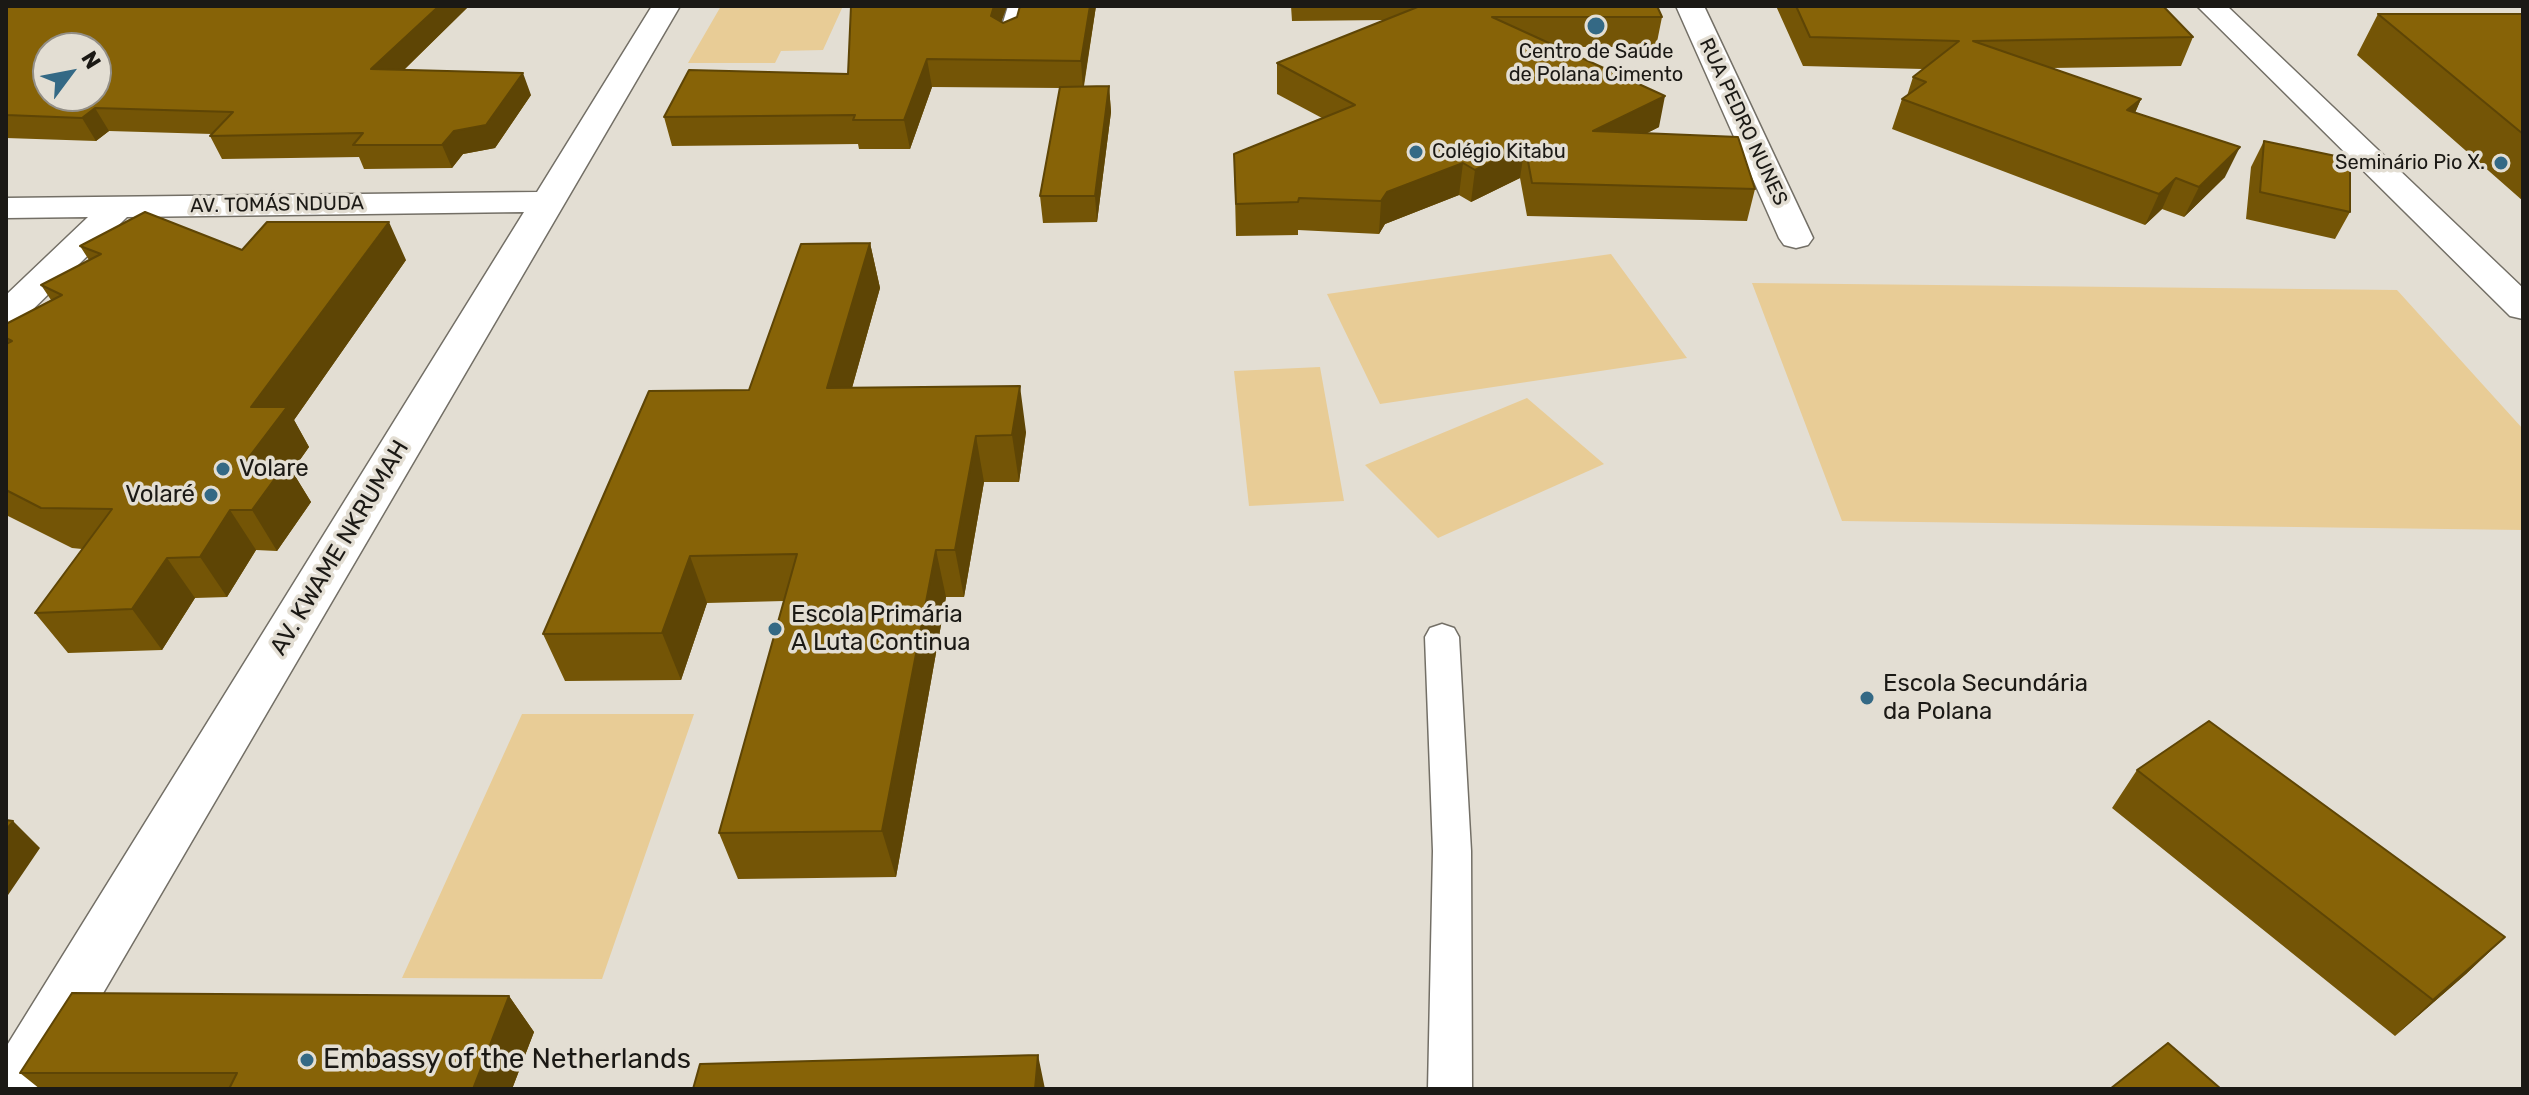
<!DOCTYPE html>
<meta charset="utf-8">
<style>
body{margin:0}
#map{position:relative;width:2529px;height:1095px;overflow:hidden;background:#e3ded3;font-family:Rubik,sans-serif}
canvas{display:block}
.frame{position:absolute;inset:0;border:8px solid #1b1915;pointer-events:none}
.north{position:absolute;left:32px;top:32px;width:80px;height:80px;box-sizing:border-box;background:#e3ded3;border:2px solid #938f87;border-radius:50%;rotate:58deg;font-size:22px;font-weight:700;line-height:32px;text-align:center;color:#1b1915}
.north::after{content:'';display:block;margin:auto;width:28px;height:36px;background:#346985;clip-path:polygon(50% 0,100% 100%,50% 72%,0 100%)}
</style>
<div id="map">
<canvas width="2529" height="1095"></canvas>
<div class="frame"></div>
<div class="north">N</div>
</div>
<script>
const ctx = document.querySelector('canvas').getContext('2d');
ctx.lineJoin = 'round';
function paint(path, color) { ctx.fillStyle = color; ctx.fill(path, 'evenodd'); }
const shape = rows => new Path2D(rows.map(r => 'M' + r).join(''));
function trace(path, color, width, dash) { ctx.strokeStyle = color; ctx.lineWidth = width; ctx.lineCap = dash ? 'butt' : 'round'; ctx.setLineDash(dash || []); ctx.stroke(path); }
function drawText(font, color, halo, rows, align = 'center') {
  ctx.font = font + ' Rubik,sans-serif'; ctx.lineWidth = 7; ctx.setLineDash([]); ctx.textBaseline = 'middle'; ctx.strokeStyle = halo; ctx.fillStyle = color; for (const [text, x, y, turn = 0] of rows) {
    ctx.save(); ctx.translate(x, y); ctx.rotate((+turn || 0) * Math.PI / 180); ctx.textAlign = isNaN(turn) ? turn : align; if (halo) ctx.strokeText(text, 0, 0); ctx.fillText(text, 0, 0); ctx.restore();
  }
}
const green = shape([
 [721,6,843,6,823,50,781,51,775,63,688,63],
 [1611,254,1687,358,1380,404,1327,294],
 [1752,283,2397,290,2523,429,2523,530,1842,521],
 [1320,367,1344,501,1249,506,1234,371],
 [1527,398,1604,464,1438,538,1365,465],
 [522,714,694,714,602,979,402,978]
]);
const service = shape([
 [1008,6,1028,6,1019,42,1008,48,997,42,1008,6],
 [1442,624,1454,628,1459,637,1471,851,1472,1089,1428,1089,1433,851,1425,637,1430,628,1442,624]
]);
const minor = shape([
 [652,6,680,6,47,1089,6,1089,6,1047,524,212,127,217,19,323,6,326,6,295,88,217,6,218,6,198,537,192,652,6],
 [1676,6,1704,6,1813,238,1808,245,1796,248,1784,245,1779,238,1676,6],
 [2197,6,2227,6,2523,288,2523,319,2510,316,2197,6]
]);
const wall = shape([
 [6,6,469,6,404,70,531,95,495,148,463,154,452,168,364,169,359,157,222,159,210,136,212,134,109,131,96,141,6,138],
 [851,6,1007,6,1001,22,1003,23,1017,17,1020,6,1096,6,1084,86,1109,86,1111,112,1097,222,1043,223,1040,196,1060,88,932,87,910,149,859,149,858,144,672,146,664,117,848,74],
 [1291,6,1657,6,1662,17,1656,47,1558,47,1659,127,1647,133,1755,189,1747,221,1527,216,1520,178,1471,202,1459,195,1385,224,1379,234,1298,230,1298,235,1236,236,1234,154,1322,118,1277,94,1277,63,1384,20,1292,21],
 [1776,6,2163,6,2193,37,2181,66,2052,68,2141,99,2135,113,2225,177,2184,217,2162,209,2145,225,1892,129,1902,99,1907,96,1913,77,1923,69,1803,66],
 [2378,14,2523,14,2523,201,2357,55],
 [2264,141,2350,212,2335,239,2246,219,2251,167],
 [870,243,880,288,852,388,1026,432,1019,482,984,482,964,597,946,597,896,877,738,879,719,833,784,601,707,603,681,680,565,681,543,634,749,390],
 [80,246,242,250,406,260,294,420,309,447,292,471,311,502,277,551,256,550,227,597,195,598,162,650,68,653,35,613,82,549,72,548,6,515,6,324,51,300,41,285,89,260],
 [2137,770,2505,937,2466,974,2395,1036,2112,808],
 [509,996,534,1032,512,1089,40,1089,20,1073]
]);
const shadedWall = shape([
 [439,6,469,6,381,92,371,69],
 [994,6,1007,6,994,43,991,16],
 [1090,6,1096,6,1083,89,1081,61],
 [927,59,932,87,910,149,904,120],
 [523,73,531,95,495,148,463,154,452,168,442,145,454,131],
 [1109,86,1111,112,1097,222,1095,196],
 [1665,96,1659,127,1588,163,1593,131],
 [2141,99,2128,128,2127,110],
 [95,108,109,131,96,141,82,118],
 [1525,145,1520,178,1471,202,1475,170],
 [2240,147,2225,177,2184,217,2199,187],
 [1463,163,1459,195,1385,224,1379,234,1381,201,1387,192],
 [2176,178,2162,209,2145,225,2159,194],
 [389,222,406,260,294,420,309,447,292,471,311,502,277,551,252,510,246,461,251,407],
 [870,243,880,288,839,434,827,388],
 [1020,386,1026,432,1019,482,1012,435],
 [976,436,984,482,964,597,955,550],
 [230,510,256,550,227,597,200,557],
 [936,550,946,597,896,877,882,831],
 [690,556,707,603,681,680,662,633],
 [167,558,195,598,162,650,132,609],
 [13,821,40,848,6,898,6,830],
 [2505,937,2466,974,2395,1036,2433,1000],
 [509,996,534,1032,512,1089,473,1089],
 [1038,1055,1045,1089,1035,1089]
]);
const building = shape([
 [6,6,439,6,371,69,523,73,486,125,454,131,442,145,353,145,363,133,210,136,233,112,95,108,82,118,6,115,6,6],
 [48,48,96,48,96,96,48,96,48,48],
 [851,6,994,6,991,16,1003,23,1017,17,1020,6,1090,6,1081,61,927,59,904,120,853,120,855,115,664,117,689,70,848,74,851,6],
 [1420,6,1657,6,1662,17,1492,17,1665,96,1593,131,1738,137,1755,189,1532,183,1525,145,1475,170,1463,163,1387,192,1381,201,1299,198,1298,202,1236,204,1234,154,1355,105,1277,63,1420,6],
 [1796,6,2163,6,2193,37,1973,41,2141,99,2127,110,2240,147,2199,187,2176,178,2159,194,1902,99,1926,82,1913,77,1959,41,1810,37,1796,6],
 [2378,14,2523,14,2523,134,2378,14],
 [1109,86,1095,196,1040,196,1060,87,1109,86],
 [2264,141,2350,159,2350,212,2260,192,2264,141],
 [145,212,242,250,267,222,389,222,251,407,287,407,246,461,287,462,252,510,230,510,200,557,167,558,132,609,35,613,112,509,41,508,6,490,6,344,12,341,6,338,6,324,62,295,41,285,101,254,80,246,145,212],
 [870,243,827,388,1020,386,1012,435,976,436,955,550,936,550,882,831,719,833,797,554,690,556,662,633,543,634,649,391,749,390,801,244,870,243],
 [2209,721,2505,937,2433,1000,2137,770,2209,721],
 [6,820,13,821,6,830,6,820],
 [72,993,509,996,473,1089,229,1089,237,1073,20,1073,72,993],
 [2168,1043,2221,1089,2110,1089,2168,1043],
 [1038,1055,1035,1089,693,1089,700,1064,1038,1055]
]);
const markers = [
 [1596,26,10,"#346985"],
 [1416,152,8,"#346985"],
 [2501,163,8,"#346985"],
 [223,469,8,"#346985"],
 [211,495,8,"#346985"],
 [775,629,8,"#346985"],
 [1867,698,8,"#346985"],
 [307,1060,8,"#346985"]
];
const farPoinames = [
 ["Centro de Saúde",1596,52],
 ["de Polana Cimento",1596,75],
 ["Colégio Kitabu",1432,152,"left"],
 ["Seminário Pio X.",2485,163,"right"]
];
const farStreetnames = [
 ["RUA PEDRO NUNES",1743,122,65],
 ["AV. TOMÁS NDUDA",277,205,-1]
];
const poiNames = [
 ["Volare",239,469],
 ["Volaré",195,495,"right"],
 ["Escola Primária",791,615],
 ["A Luta Continua",791,643],
 ["Escola Secundária",1883,684],
 ["da Polana",1883,712]
];
const streetNames = [
 ["AV. KWAME NKRUMAH",340,548,-59]
];
const nearPoinames = [
 ["Embassy of the Netherlands",323,1060]
];
paint(green, '#e8cc96');
trace(service, '#736f66', 3);
trace(minor, '#736f66', 3);
paint(service, '#fff');
paint(minor, '#fff');
paint(wall, '#745506');
paint(shadedWall, '#5e4505');
paint(building, '#876307');
trace(building, '#5e4505', 2);
for (const [x, y, r, color] of markers) { const dot = new Path2D(); dot.arc(x, y, r, 0, 2 * Math.PI); ctx.fillStyle = color; ctx.fill(dot); trace(dot, '#e3ded3', 3); }
drawText('20px', '#1b1915', '#e3ded3', farPoinames);
drawText('20px', '#1b1915', '#e3ded3', farStreetnames);
drawText('24px', '#1b1915', '#e3ded3', poiNames, 'left');
drawText('24px', '#1b1915', '#e3ded3', streetNames);
drawText('28px', '#1b1915', '#e3ded3', nearPoinames, 'left');
</script>
